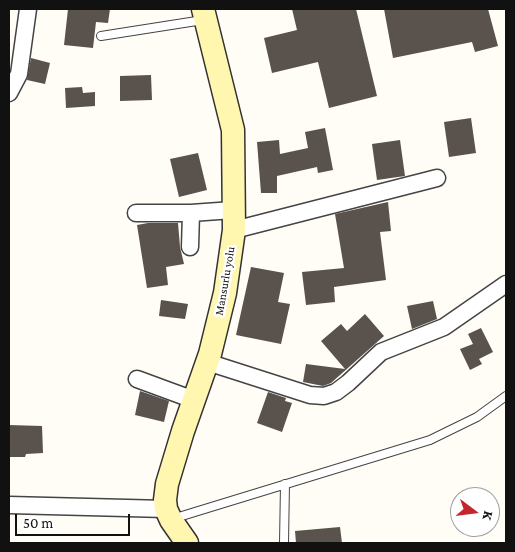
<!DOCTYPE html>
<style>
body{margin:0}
#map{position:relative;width:515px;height:552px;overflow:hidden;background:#fffdf5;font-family:"Crimson Pro",serif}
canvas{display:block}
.frame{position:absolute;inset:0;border:10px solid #111;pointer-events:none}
.north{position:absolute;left:450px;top:487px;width:50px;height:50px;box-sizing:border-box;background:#fff;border:1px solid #a0a0a0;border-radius:50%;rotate:105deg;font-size:14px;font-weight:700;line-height:20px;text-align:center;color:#111}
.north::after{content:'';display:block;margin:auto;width:18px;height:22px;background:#c4262e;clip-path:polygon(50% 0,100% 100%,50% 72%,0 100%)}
.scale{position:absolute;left:15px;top:514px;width:115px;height:22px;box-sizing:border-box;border:2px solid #111;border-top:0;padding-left:6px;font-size:15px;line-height:18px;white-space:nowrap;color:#111;-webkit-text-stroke:4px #fff;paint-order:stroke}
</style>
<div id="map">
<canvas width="515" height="552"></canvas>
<div class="frame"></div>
<div class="north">K</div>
<div class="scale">50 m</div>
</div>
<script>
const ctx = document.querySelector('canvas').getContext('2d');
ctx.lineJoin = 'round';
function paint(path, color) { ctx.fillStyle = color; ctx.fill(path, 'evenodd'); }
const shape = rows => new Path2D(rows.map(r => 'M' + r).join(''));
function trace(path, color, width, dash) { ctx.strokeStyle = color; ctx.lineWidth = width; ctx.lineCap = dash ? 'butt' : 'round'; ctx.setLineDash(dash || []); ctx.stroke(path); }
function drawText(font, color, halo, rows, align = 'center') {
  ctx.font = font + ' "Crimson Pro",serif'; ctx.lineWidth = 5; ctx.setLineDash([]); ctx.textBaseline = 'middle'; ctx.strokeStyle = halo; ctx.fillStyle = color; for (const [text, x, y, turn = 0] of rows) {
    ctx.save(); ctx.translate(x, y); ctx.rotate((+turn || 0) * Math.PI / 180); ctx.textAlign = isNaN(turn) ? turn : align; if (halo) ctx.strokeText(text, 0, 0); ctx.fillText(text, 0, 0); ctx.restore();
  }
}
const building = shape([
 [68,9,110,9,108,23,96,22,93,48,64,45],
 [292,9,356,9,377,96,329,108,318,62,272,73,264,38,297,30],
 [384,9,488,9,498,46,475,52,472,42,393,58],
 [31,58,50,63,45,84,27,80],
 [151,75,152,100,120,101,120,76],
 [82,87,83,93,95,92,95,106,66,108,65,88],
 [471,118,476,153,449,157,444,122],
 [325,128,333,170,318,173,317,167,277,176,277,193,261,193,257,142,279,140,280,154,308,148,305,132],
 [400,140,405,176,377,180,372,144],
 [198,153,207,190,179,197,170,159],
 [388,202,391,231,380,232,386,280,334,287,335,302,306,305,302,272,344,268,335,214],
 [148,223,178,223,180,247,184,264,166,267,168,285,147,288,137,225],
 [251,267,284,273,278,302,290,304,281,344,236,335],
 [161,300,188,304,185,319,159,316],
 [433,301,437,319,412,329,407,306],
 [365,314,384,336,331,383,323,386,303,382,306,364,345,369,321,341,341,324,347,331],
 [481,328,493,352,479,359,482,364,470,370,460,349,473,344,468,334],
 [140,391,169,401,164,422,135,415],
 [268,392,286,398,285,401,292,403,282,432,257,423],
 [9,425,42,426,43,453,26,454,25,457,9,457],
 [340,527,342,543,296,543,295,531]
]);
const lane = shape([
 [101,36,203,20],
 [172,519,430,440,477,417,506,396],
 [284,543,285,484]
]);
const street = shape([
 [9,93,19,74,28,9],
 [136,213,191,213,233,210],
 [234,230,437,178],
 [190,247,191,213],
 [207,362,310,395,324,396,336,392,348,383,381,352,444,327,506,284],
 [137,379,194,400],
 [9,505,166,509]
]);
const secondary = shape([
 [187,543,171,520,166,509,165,500,167,484,183,431,210,354,225,293,234,230,233,130,203,9]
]);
const streetNames = [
 ["Mansurlu yolu",225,281,-80]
];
paint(building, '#5a524d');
trace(lane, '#444', 10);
trace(street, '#444', 19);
trace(secondary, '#333', 25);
trace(lane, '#fff', 8);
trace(street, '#fff', 16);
trace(secondary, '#fff6b0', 22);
drawText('12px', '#111', '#fff', streetNames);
</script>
